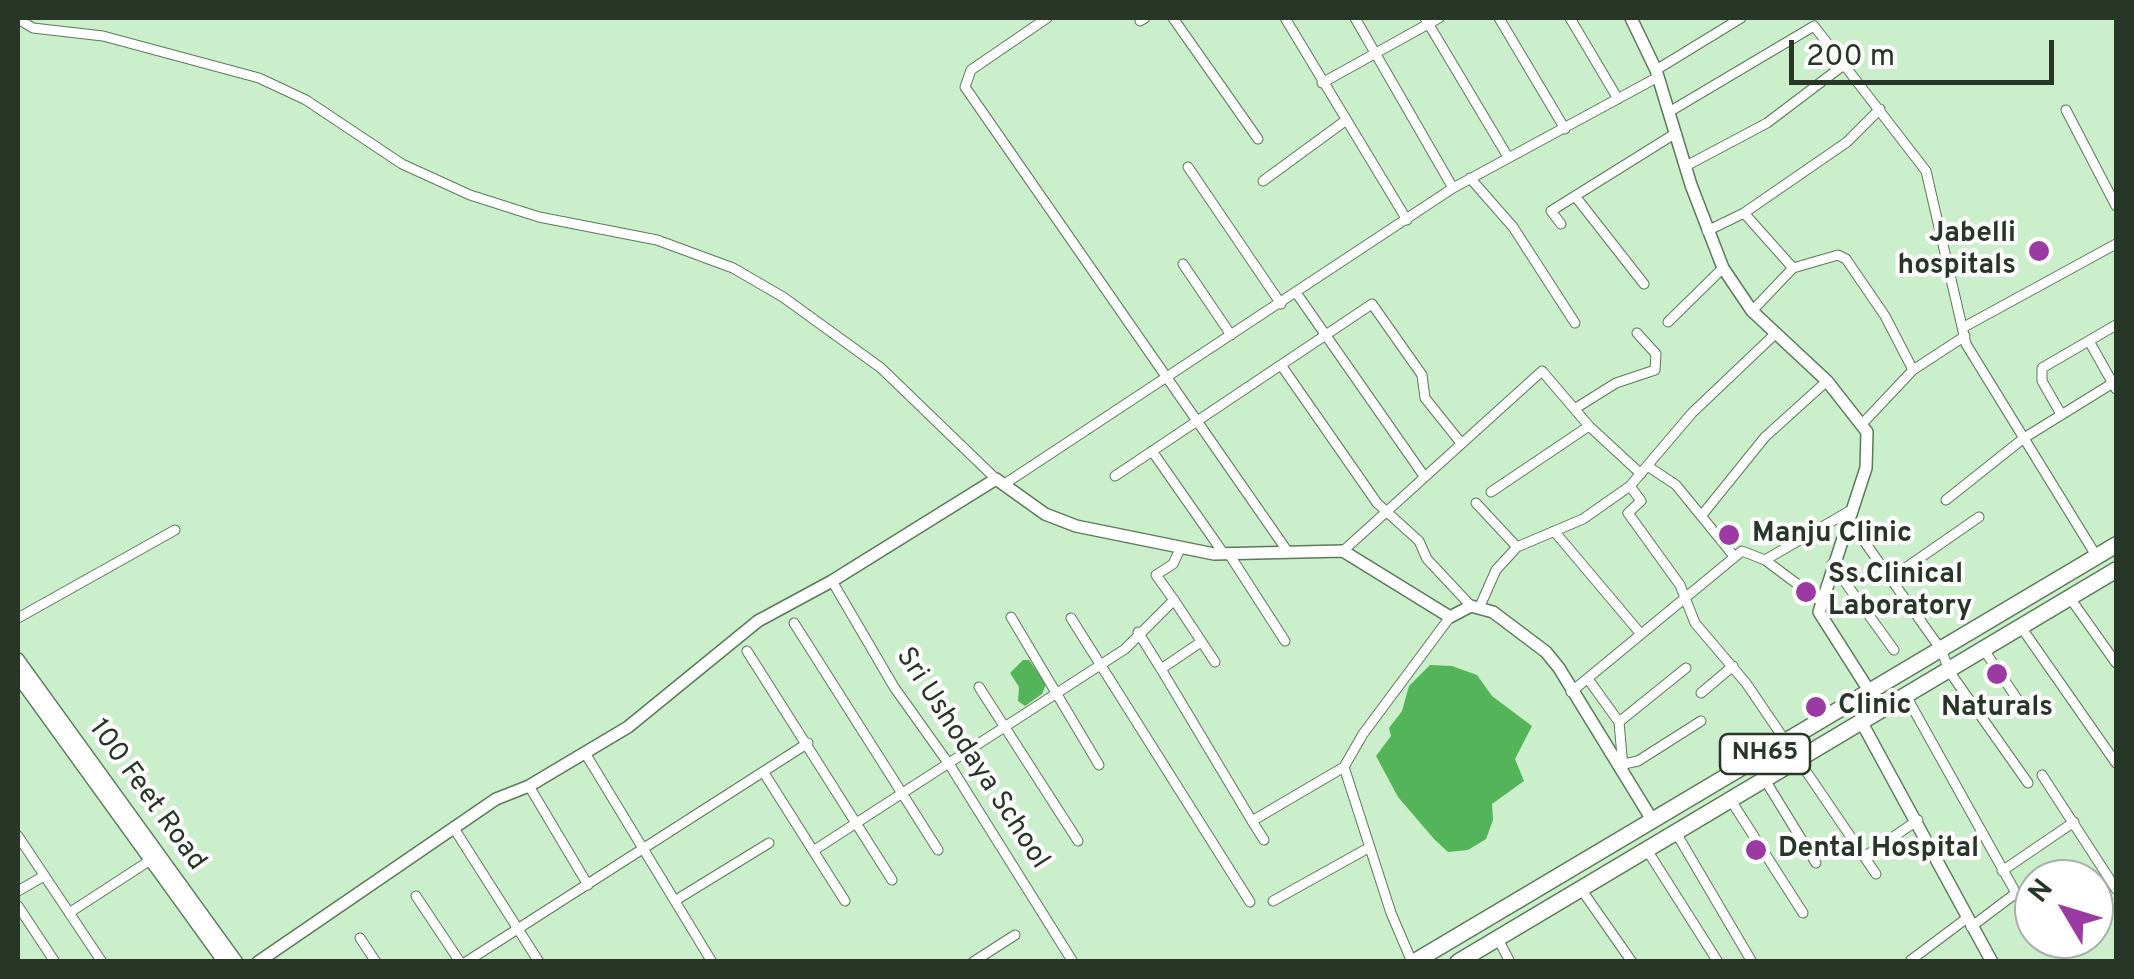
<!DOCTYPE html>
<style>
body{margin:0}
#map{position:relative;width:2134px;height:979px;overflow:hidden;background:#cbefca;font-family:Overpass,sans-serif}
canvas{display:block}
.frame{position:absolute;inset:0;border:20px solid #283628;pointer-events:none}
.north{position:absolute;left:2014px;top:859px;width:100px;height:100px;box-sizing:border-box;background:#fff;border:2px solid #a9afa9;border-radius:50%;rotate:308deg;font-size:28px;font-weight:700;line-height:40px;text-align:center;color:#283628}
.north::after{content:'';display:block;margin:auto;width:35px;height:45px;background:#9a3aa2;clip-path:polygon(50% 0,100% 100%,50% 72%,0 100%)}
.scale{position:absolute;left:1789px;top:40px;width:265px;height:45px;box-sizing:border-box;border:5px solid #283628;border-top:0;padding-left:12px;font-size:30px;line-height:35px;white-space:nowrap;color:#283628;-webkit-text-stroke:8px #fff;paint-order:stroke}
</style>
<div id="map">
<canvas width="2134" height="979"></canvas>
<div class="frame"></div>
<div class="north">N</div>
<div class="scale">200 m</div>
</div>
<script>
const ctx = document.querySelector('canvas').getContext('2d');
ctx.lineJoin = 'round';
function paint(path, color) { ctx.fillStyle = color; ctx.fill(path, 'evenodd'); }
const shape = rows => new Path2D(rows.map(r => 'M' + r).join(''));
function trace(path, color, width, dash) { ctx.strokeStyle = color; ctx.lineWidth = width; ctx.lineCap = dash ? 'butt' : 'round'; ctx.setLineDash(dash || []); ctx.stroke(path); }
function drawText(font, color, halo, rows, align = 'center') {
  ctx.font = font + ' Overpass,sans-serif'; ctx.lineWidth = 8; ctx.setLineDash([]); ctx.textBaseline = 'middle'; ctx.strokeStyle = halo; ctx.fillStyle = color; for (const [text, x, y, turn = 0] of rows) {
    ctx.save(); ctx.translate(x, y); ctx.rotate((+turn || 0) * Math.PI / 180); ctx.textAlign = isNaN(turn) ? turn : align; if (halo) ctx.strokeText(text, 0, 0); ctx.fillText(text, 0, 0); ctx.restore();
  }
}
const water = shape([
 [1023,660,1029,660,1046,684,1042,694,1025,706,1018,701,1019,687,1010,673],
 [1430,665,1452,666,1477,675,1492,696,1532,726,1515,759,1524,781,1492,804,1493,820,1486,839,1468,850,1448,852,1434,839,1398,797,1376,756,1391,736,1389,728,1402,711,1409,686]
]);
const street = shape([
 [1047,18,971,70,965,87,1288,552],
 [1173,18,1258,139],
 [1285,18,1407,220],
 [1355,18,1453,188],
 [1425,18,1508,157],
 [1499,18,1565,129],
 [1570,18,1618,99],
 [18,19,33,28,103,36,259,78,306,100,402,164,470,195,539,217,657,240,733,268,783,297,881,368,996,479],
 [1140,21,1145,18],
 [1656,70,1741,18],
 [1322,83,1439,18],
 [2066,110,2116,206],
 [1669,112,1814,26,1926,171,1966,344,2097,557],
 [1686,166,1767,123,1845,64],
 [1188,167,1281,304],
 [1470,178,1513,227,1575,323],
 [1263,181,1345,121],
 [1575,196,1644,284],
 [1744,213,1793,268],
 [1561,224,1551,211,1676,133],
 [1707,231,1744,213,1847,142,1880,109],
 [1183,264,1231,335],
 [1297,294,1424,476],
 [1752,311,1793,268,1838,255,1846,259,1885,316,1913,370],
 [1668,322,1723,268],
 [1964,327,2116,244],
 [2089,341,2116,389],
 [1281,365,1377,503,1419,541,1427,559,1471,606],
 [1576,408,1616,383,1655,370,1656,354,1637,333],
 [2061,414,2042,381,2042,368,2116,325],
 [1863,423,1913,370,1965,336],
 [1152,451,1224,554],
 [1649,467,1676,485,1733,555],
 [1115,476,1372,304,1422,375,1425,398,1461,443],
 [1006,483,1453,188,1658,77],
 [1630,486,1641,501,1628,513,1680,585,1695,623,1746,683,1876,874],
 [1491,492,1589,426],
 [1946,500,2024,438,2113,383],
 [1476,503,1517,547],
 [1702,515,1765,437,1827,381],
 [1849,520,1942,651,1949,671,2028,783],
 [1554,531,1640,633],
 [1343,551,1542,371,1589,426,1641,474],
 [1229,554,1285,641],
 [1765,560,1853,509],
 [1832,564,1894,650],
 [1891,578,1979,517],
 [832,581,894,687,951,767,1073,962],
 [2070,598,2116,663],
 [1174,600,1215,662],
 [1480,606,1496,570,1517,547,1583,519,1630,486,1692,413,1774,335],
 [1011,617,1099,765],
 [18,618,175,530],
 [1071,618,1250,902],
 [794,623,938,850],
 [2021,627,2116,763],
 [1138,632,1161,669],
 [1201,642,1161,669,1252,821],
 [1984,650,2026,712],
 [747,651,892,880],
 [1588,679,1619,722,1686,668],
 [979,687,1078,841],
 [1571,692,1742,551,1765,560,1820,601],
 [1701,693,1733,666],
 [1906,696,2016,893,1971,927],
 [1619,722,1623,768],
 [585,753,712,962],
 [1624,764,1638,761,1701,721],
 [764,773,845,901],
 [2042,775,2116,889],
 [1765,780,1816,863],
 [529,786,588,885],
 [1730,799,1803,913],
 [455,830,539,962],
 [1675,831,1752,962],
 [18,836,102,962],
 [1264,840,1252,821,1344,767],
 [1647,850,1718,962],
 [813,851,1125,649,1174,600,1156,575,1173,564,1180,549],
 [1864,857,1918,820],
 [2002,871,2074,822],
 [1581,889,1632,962],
 [18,891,44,876],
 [416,896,460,962],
 [676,900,769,843],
 [1273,901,1370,847],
 [18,906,55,962],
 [69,913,149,861],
 [360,938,376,962],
 [1498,939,1510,962],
 [1911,960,1967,918],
 [466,962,808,743],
 [973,962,1015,935],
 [1412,962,1391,913,1344,767,1363,734,1450,617]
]);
const secondary = shape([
 [1631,18,1656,70,1691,185,1723,268,1752,311,1827,381,1867,432,1866,468,1819,612,1882,711],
 [18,659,237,962],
 [18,677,224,962],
 [1862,723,1992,962],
 [258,962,496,799,529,786,628,727,758,621,832,581,996,479,1045,514,1076,526,1214,554,1343,551,1450,617,1471,606,1493,612,1546,652,1559,668,1651,818]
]);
const highway = shape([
 [1414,962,2116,545],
 [1458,962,2116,570]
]);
const markers = [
 [2039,251,12,"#9a3aa2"],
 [1729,535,12,"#9a3aa2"],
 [1806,592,12,"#9a3aa2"],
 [1997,674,12,"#9a3aa2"],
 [1816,707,12,"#9a3aa2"],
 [1756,850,12,"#9a3aa2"]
];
const shields = [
 [1765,754,90]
];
const shieldNames = [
 ["NH65",1765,754]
];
const poiNames = [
 ["Jabelli",2016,235,"right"],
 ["hospitals",2016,267,"right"],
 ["Manju Clinic",1752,535],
 ["Ss.Clinical",1828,576],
 ["Laboratory",1828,608],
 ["Clinic",1838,707],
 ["Naturals",1997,709,"center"],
 ["Dental Hospital",1778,850]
];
const streetNames = [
 ["Sri Ushodaya School",971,759,57],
 ["100 Feet Road",146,796,54]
];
paint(water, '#54b459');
trace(street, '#5a7a59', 11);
trace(secondary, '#5a7a59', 14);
trace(highway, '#5a7a59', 18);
trace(street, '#fff', 9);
trace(secondary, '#fff', 11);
trace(highway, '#fff', 15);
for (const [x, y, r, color] of markers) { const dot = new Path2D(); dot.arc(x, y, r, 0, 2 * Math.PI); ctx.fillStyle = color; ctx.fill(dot); trace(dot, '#fff', 4); }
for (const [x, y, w] of shields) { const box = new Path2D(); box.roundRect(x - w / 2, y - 20, w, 40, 8); ctx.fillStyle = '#fff'; ctx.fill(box); trace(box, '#283628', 2.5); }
drawText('bold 25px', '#283628', null, shieldNames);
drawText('bold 28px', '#283628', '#fff', poiNames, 'left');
drawText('28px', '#283628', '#fff', streetNames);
</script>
